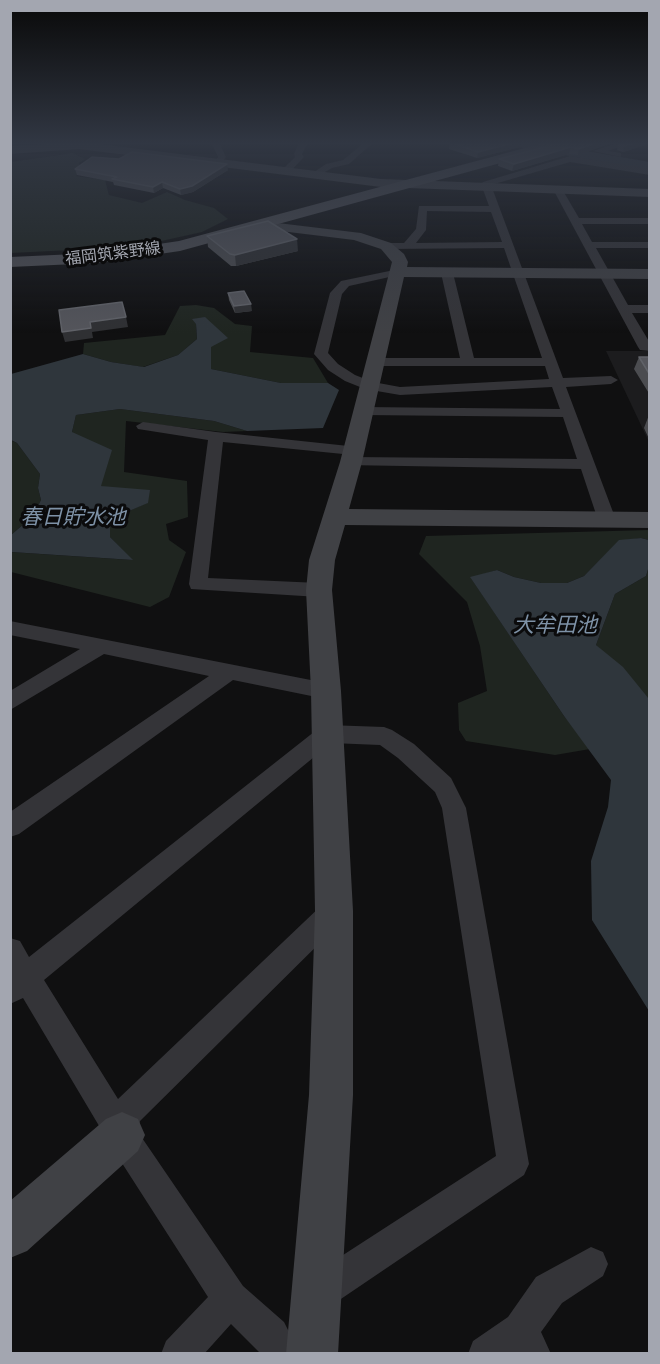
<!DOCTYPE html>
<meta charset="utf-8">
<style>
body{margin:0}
#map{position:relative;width:660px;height:1364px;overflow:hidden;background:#101011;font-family:Montserrat,sans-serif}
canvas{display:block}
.frame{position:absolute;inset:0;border:12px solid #a3a6b0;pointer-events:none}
</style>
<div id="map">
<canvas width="660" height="1364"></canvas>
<div class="frame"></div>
</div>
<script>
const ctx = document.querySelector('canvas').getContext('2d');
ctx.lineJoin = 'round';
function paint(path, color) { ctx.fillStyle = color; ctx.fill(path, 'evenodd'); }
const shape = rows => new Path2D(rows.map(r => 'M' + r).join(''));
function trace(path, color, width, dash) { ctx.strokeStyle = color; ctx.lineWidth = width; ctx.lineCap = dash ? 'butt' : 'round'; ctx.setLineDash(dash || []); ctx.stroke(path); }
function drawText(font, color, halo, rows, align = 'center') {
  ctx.font = font + ' Montserrat,"Noto Sans JP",sans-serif'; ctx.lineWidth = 6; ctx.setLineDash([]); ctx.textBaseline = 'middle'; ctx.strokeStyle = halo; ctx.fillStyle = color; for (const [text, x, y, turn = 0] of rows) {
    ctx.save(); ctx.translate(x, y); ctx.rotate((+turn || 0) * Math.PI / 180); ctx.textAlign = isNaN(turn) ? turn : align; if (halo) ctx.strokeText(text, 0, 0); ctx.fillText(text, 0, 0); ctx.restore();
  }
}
const built = shape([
 [606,351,649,351,649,442]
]);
const green = shape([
 [73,153,85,159,79,163,82,170,76,176,105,180,109,195,142,203,167,192,185,200,214,208,228,219,202,232,157,242,112,248,11,253,10,162],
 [196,305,214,308,235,324,252,326,250,352,313,358,328,383,281,383,211,369,210,347,196,324,197,339,178,355,143,367,111,362,83,354,84,343,165,335,180,306],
 [120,409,214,421,247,431,223,432,126,421,124,472,187,481,188,517,166,524,169,540,186,552,169,597,150,607,11,572,10,552,132,560,110,537,110,519,147,503,101,486,72,432,76,415],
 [10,440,17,443,40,474,38,488,41,500,32,517,11,535],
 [649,530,649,540,641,538,619,541,584,576,567,583,541,583,514,577,497,570,471,578,564,716,590,749,555,755,466,741,459,730,458,703,487,691,480,646,467,602,419,554,426,536],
 [649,566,649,699,596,645,615,594,646,576]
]);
const water = shape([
 [205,317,228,338,211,347,211,369,281,383,328,383,339,390,323,428,247,431,214,421,120,409,76,415,72,432,112,450,101,486,150,490,148,503,110,519,110,537,133,560,11,552,11,535,32,517,41,500,38,488,40,474,17,443,11,440,11,374,83,354,111,362,144,367,178,355,197,339,196,324,192,319],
 [641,538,649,540,649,566,646,576,615,594,596,645,623,667,649,699,649,1011,592,920,591,861,608,807,611,780,564,716,470,577,497,570,514,577,541,583,567,583,584,576,619,540]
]);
const river = shape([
 [506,142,534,142,650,162,650,170,512,146,506,142]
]);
const street = shape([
 [211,142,219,142,226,157,221,164,214,162,218,157,211,142],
 [295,142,307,144,302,154,304,157,289,173,283,173,283,169,295,157,294,154,298,145,295,142],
 [365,142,374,142,349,164,332,168,318,176,311,174,326,164,343,160,365,142],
 [620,142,632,142,608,151,621,153,621,157,593,151,620,142],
 [570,156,650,169,650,175,570,162,491,185,563,378,611,376,618,380,611,384,566,387,616,520,613,524,607,525,601,524,598,520,581,469,345,465,343,462,351,457,577,459,563,417,363,415,356,411,363,407,560,409,552,387,400,395,365,389,345,381,328,370,314,354,330,293,341,281,399,269,405,272,403,274,349,286,342,294,328,353,338,364,355,375,373,382,400,387,549,379,545,366,376,366,369,362,376,358,460,358,441,273,447,270,453,273,474,358,542,358,504,248,386,249,381,246,386,243,404,243,416,229,419,206,489,206,481,184,483,182,570,156],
 [427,211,491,212,502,242,416,243,426,230,427,211],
 [556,189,562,189,579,218,650,218,650,224,582,224,592,242,650,242,650,248,596,248,628,305,650,305,650,313,632,313,650,343,650,351,640,350,638,347,554,191,556,189],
 [143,422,216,432,358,447,361,450,358,453,353,455,223,442,208,578,319,583,326,585,328,590,326,595,319,597,191,589,189,584,208,440,138,429,136,426,143,422],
 [10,621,326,683,333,685,337,691,333,697,326,699,233,680,19,834,10,837,10,812,209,676,104,654,10,710,10,691,80,649,10,635,10,621],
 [327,725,384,727,392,730,414,744,451,778,466,808,529,1164,524,1175,332,1305,319,1310,306,1305,301,1292,306,1279,496,1156,442,808,435,792,398,758,380,745,331,743,44,980,118,1099,324,903,333,899,342,903,346,912,342,921,140,1121,138,1132,243,1286,284,1322,300,1354,261,1354,231,1324,204,1354,161,1354,166,1341,208,1297,111,1146,23,998,10,1004,10,938,20,941,29,957,319,728,327,725],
 [591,1247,603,1252,608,1264,603,1276,562,1303,541,1332,551,1354,468,1354,473,1341,508,1317,536,1277,591,1247]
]);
const secondary = shape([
 [83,142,381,179,650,189,650,197,381,187,79,149,10,154,10,146,83,142],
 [261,221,361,233,391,243,404,254,408,262,407,267,650,269,650,279,404,277,362,462,349,509,650,512,650,528,345,525,335,560,332,590,341,691,353,911,353,1095,338,1354,286,1354,309,1095,315,911,311,691,306,590,309,560,340,462,392,262,381,249,354,240,256,228,254,225,261,221],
 [122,1112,138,1119,145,1135,138,1151,27,1251,10,1258,10,1201,106,1119,122,1112]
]);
const primary = shape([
 [547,142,567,142,566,145,180,251,98,263,10,267,10,257,98,253,179,241,547,142]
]);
const wall = shape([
 [450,142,539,142,477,158,449,149],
 [564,142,614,142,578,155,569,154,512,171,498,166,499,159],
 [625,142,646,142,645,145,623,152,617,150,618,145],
 [75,169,228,170,193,192,181,195,163,188,154,193,114,185,113,182,77,175],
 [207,236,298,251,236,266,231,266,208,247],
 [228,293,252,311,235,313,229,300],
 [639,357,650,357,650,395,634,369],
 [649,415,650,415,650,441,644,428]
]);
const shadedWall = shape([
 [517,142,539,142,477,158,478,152],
 [598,142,614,142,578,155,579,149],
 [640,142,646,142,645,145,623,152,624,146],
 [571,147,569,154,512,171,514,164],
 [227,164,228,170,193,192,181,195,180,189],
 [162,182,163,188,154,193,153,187],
 [297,239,298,251,236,266,235,255],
 [251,304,252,311,235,313,234,306],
 [126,317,128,327,92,332,93,338,65,342,62,332,90,322]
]);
const building = shape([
 [450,142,517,142,478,152,450,142],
 [564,142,598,142,579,149,571,147,514,164,499,159,564,142],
 [625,142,640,142,624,146,618,145,625,142],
 [132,152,227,164,192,186,180,189,162,182,153,187,112,179,117,177,75,169,92,157,119,159,132,152],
 [268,221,297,239,235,255,230,254,207,236,268,221],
 [244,291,251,304,234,306,228,293,244,291],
 [122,302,126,317,90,322,91,328,62,332,59,310,122,302],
 [639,357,650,357,650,375,639,357]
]);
const farStreetnames = [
 ["福岡筑紫野線",113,254,-7]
];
const waterNames = [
 ["春日貯水池",73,518],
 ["大牟田池",555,626]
];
paint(built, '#1c1c1e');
paint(green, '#1f2520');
paint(water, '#2f363c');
paint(river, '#2f363c');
paint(street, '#343438');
paint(secondary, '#404145');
paint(primary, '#4e4f54');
paint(wall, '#4b4c50');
paint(shadedWall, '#2f3033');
paint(building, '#54555b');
trace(building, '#606268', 1.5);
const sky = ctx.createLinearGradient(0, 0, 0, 333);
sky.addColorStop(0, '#090909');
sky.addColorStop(0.43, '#313743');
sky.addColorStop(1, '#31374300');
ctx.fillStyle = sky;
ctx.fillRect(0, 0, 660, 333);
drawText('16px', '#a3a6b0', '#0b0b0c', farStreetnames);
drawText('italic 21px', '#7e92a7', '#0b0b0c', waterNames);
</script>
